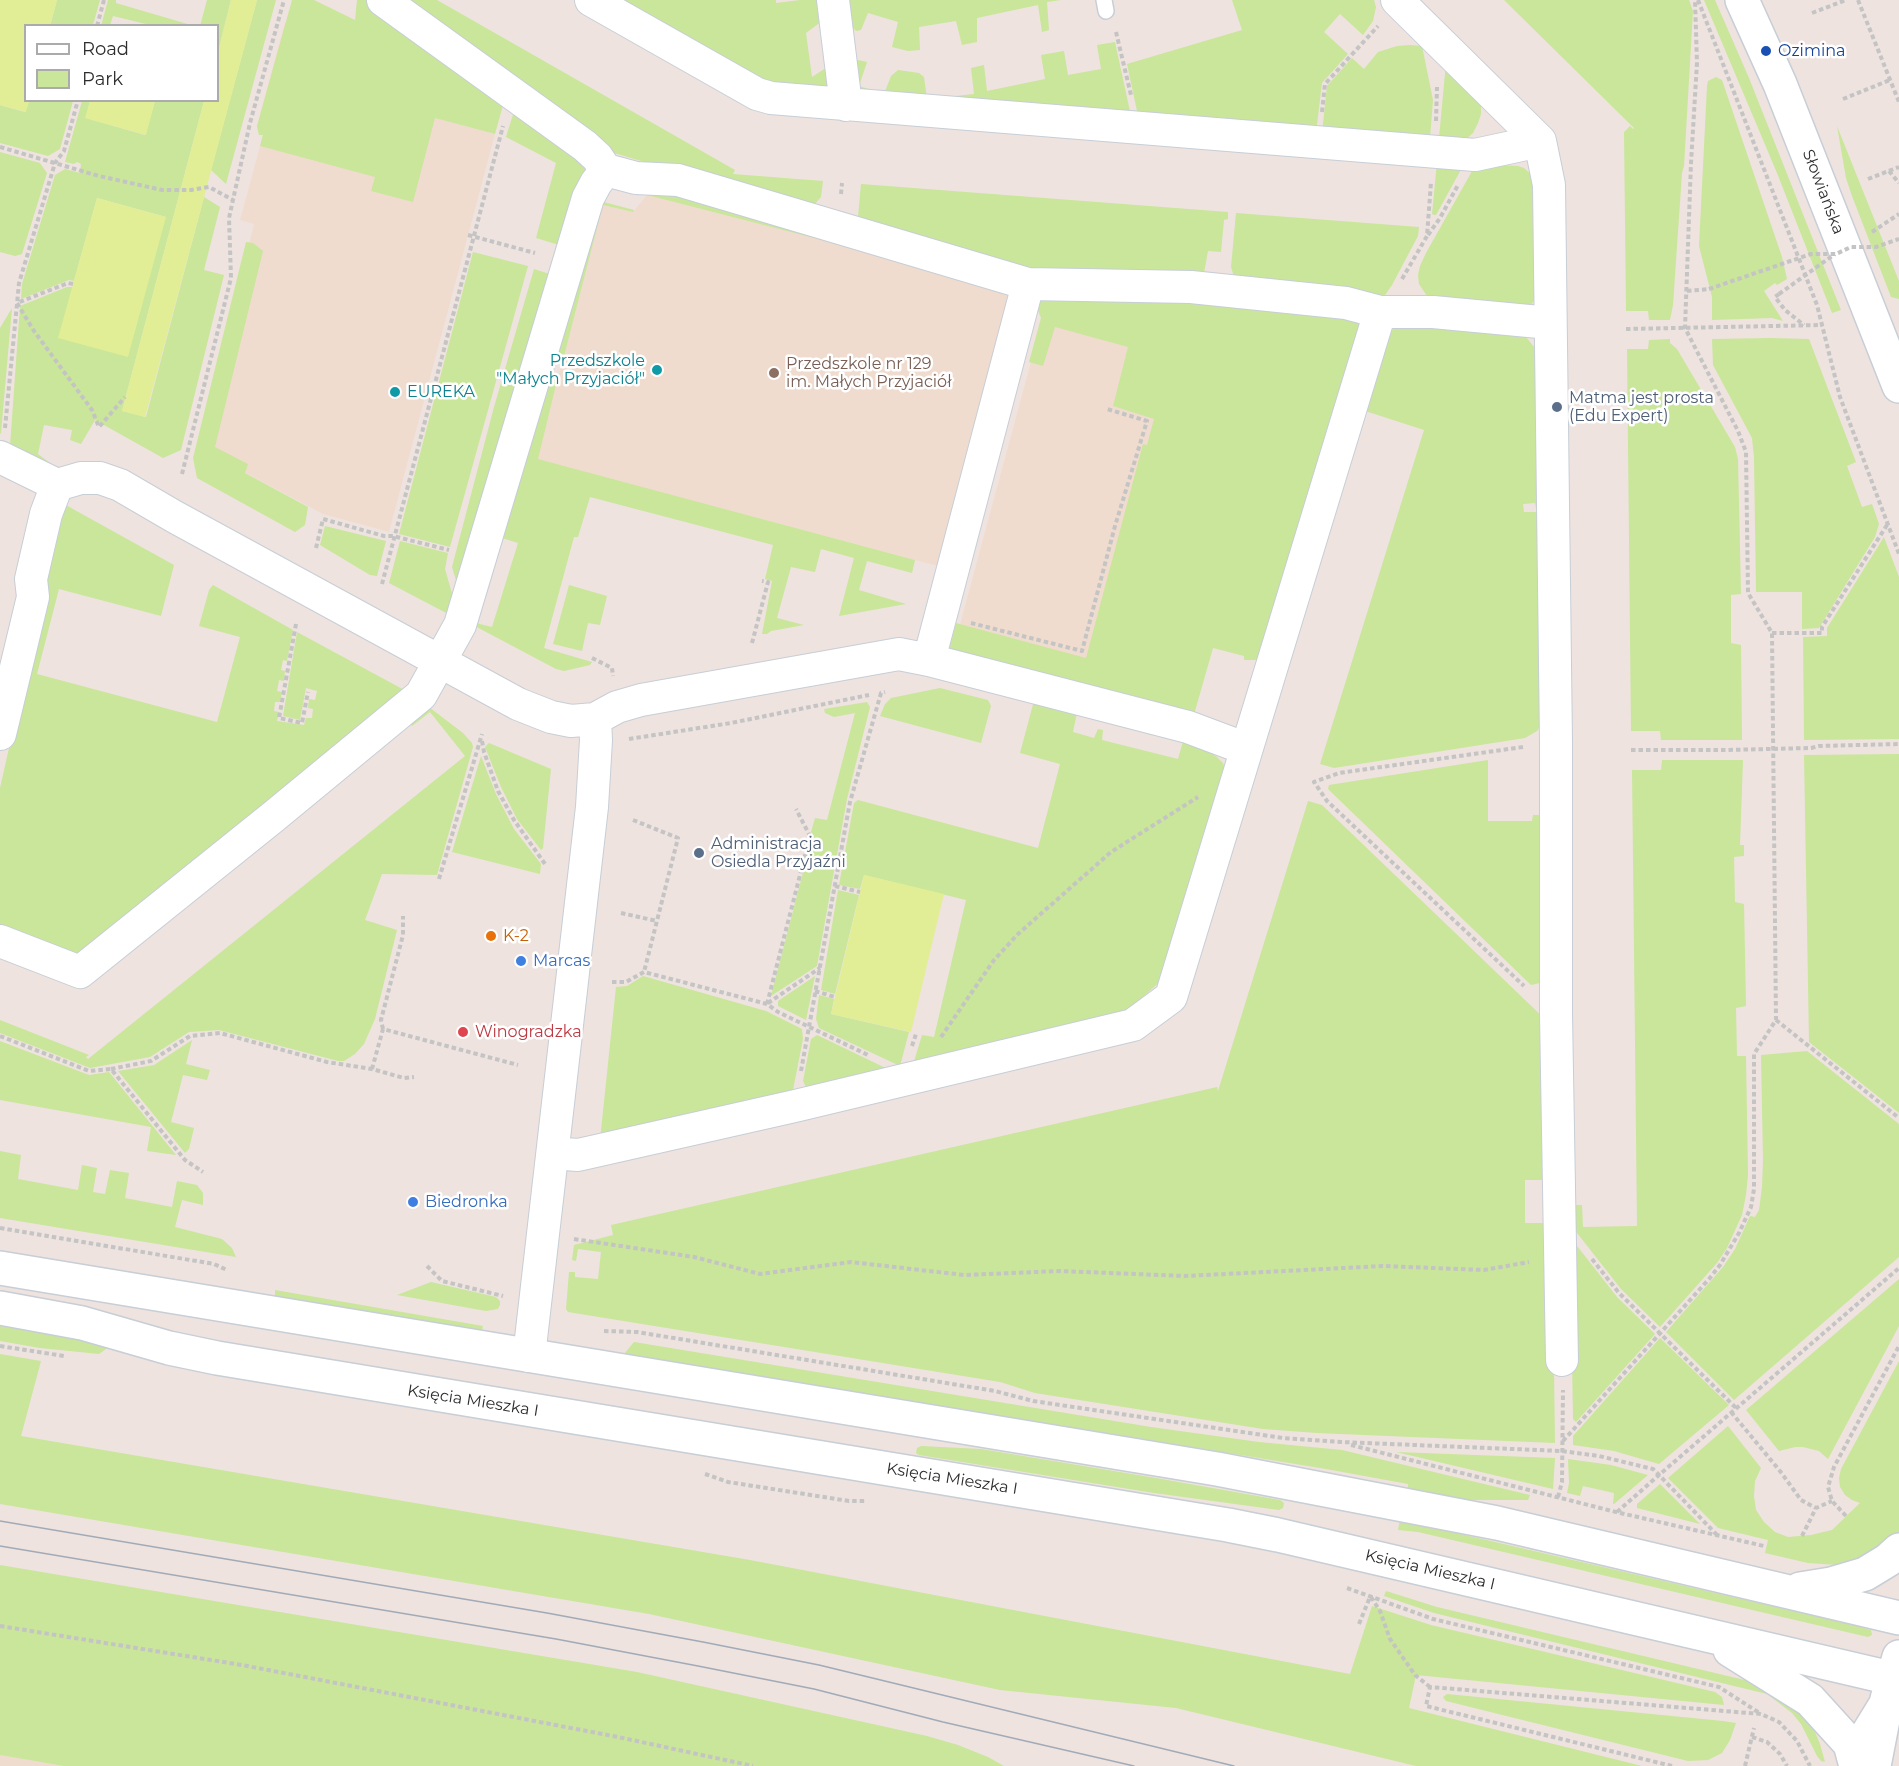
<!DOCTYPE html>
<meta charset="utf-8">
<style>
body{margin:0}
#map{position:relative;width:1899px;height:1766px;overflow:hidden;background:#eee3df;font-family:Montserrat,sans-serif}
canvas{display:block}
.legend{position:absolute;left:24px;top:24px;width:195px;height:78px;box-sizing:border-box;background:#fff;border:2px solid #ababab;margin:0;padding:8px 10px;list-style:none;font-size:18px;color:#2d2d2d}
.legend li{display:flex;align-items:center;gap:12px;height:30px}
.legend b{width:30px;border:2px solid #ababab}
</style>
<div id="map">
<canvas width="1899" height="1766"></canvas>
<ul class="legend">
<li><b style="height:8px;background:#fff"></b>Road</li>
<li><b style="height:16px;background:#c9e69a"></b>Park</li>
</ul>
</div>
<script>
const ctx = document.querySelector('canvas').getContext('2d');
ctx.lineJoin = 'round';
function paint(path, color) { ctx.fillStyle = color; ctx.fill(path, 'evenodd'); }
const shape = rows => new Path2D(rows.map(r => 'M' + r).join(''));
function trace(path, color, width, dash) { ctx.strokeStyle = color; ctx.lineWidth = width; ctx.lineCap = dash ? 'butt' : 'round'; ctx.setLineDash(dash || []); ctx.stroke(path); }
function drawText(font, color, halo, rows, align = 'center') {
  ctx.font = font + ' Montserrat,sans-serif'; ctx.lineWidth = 5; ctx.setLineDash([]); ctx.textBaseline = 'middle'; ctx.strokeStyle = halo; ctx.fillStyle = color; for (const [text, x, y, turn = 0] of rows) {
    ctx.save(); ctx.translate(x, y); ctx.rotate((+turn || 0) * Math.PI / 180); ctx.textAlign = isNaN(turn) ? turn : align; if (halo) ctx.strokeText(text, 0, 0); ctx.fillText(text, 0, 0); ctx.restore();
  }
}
const education = shape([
 [285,22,436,118,495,134,389,532,323,514,199,448,254,224,240,220,263,135,259,135,257,126],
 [647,195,1012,289,938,566,537,459,603,205,633,212],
 [1048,299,1271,357,1175,711,952,654],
 [0,1755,64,1766,0,1766]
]);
const green = shape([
 [57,0,100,0,93,25,50,26],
 [108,0,116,0,116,3,191,25,150,25,113,16,110,25,101,26],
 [207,0,231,0,218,52,218,26,200,26],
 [257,0,276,0,226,184,211,170],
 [292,0,314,0,355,20,357,0,369,0,505,98,495,134,435,118,413,202,371,191,375,177,260,146,263,135,259,135,257,126],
 [397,0,437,0,735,170,733,174,823,181,821,197,815,204,798,208,611,152],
 [611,0,776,0,776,3,800,0,824,0,826,18,806,33,812,77,832,64,829,82,826,87,782,91],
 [841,0,1061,0,1047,2,1049,30,1042,32,1038,5,977,18,977,42,962,45,956,21,919,27,920,50,908,51,892,47,898,22,868,13,861,30,856,31,844,18],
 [1232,0,1374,0,1376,7,1373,21,1363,35,1340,14,1324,32,1348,54,1322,83,1316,133,1144,119,1137,111,1127,64,1242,30],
 [1504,0,1689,0,1693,11,1684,166,1682,173,1673,305,1670,320,1649,320,1648,311,1626,311,1624,132,1630,126,1633,129,1634,128],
 [1704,0,1715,0,1749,78,1841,310,1832,313,1777,173],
 [1115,42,1131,116,862,94,850,67,854,60,858,60,867,62,859,86,884,94,891,76,898,70,919,73,924,77,927,99,974,94,971,68,984,65,987,91,1045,79,1041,55,1064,51,1068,75,1101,69,1097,45],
 [1410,45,1422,46,1433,100,1430,138,1322,133,1327,86,1352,58,1364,69,1378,52,1397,46],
 [1446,63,1481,103,1481,114,1478,123,1473,133,1466,139,1439,138],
 [1716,77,1722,80,1782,257,1787,279,1777,285,1775,283,1764,291,1783,321,1772,318,1712,320,1712,297,1699,246,1707,86,1708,81],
 [29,101,73,101,60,149,48,156,0,143,0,105,25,112],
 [82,101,90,101,86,118,145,135,155,101,204,101,122,411,146,417,204,197,220,207,204,270,224,275,181,450,163,458,95,420,81,444,70,440,72,430,44,425,38,454,54,466,10,446,20,306,67,287,73,287,59,338,166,217,97,198,74,281,69,280,21,299,22,284,55,175,65,169,80,173,81,164,77,162,74,164,65,162],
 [516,105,587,169,559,245,536,238,556,163,506,137],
 [1837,126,1899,281,1899,299,1891,297,1852,196,1846,178],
 [0,152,40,163,47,173,22,254,15,256,0,252],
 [1437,162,1463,166,1436,215,1434,215,1432,214],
 [1476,164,1518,166,1524,168,1535,178,1537,296,1531,305,1524,310,1429,299,1419,284,1418,275,1420,266,1426,253],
 [861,184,1228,212,1228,219,1224,220,1221,252,1208,251,1204,273,1018,269,859,221,858,217],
 [675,188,1012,289,647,195],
 [596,200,634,210,633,212,603,205,562,364,554,363],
 [1236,213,1419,227,1418,236,1392,285,1383,298,1234,277,1231,267],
 [246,242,253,243,263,251,215,447,248,464,245,473,308,507,305,525,295,532,197,478,193,458],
 [473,252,528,266,450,547,399,534],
 [534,269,556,276,459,590,452,567,494,407],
 [1055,290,1355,319,1362,329,1263,660,1244,660,1244,656,1213,648,1193,718,948,654,956,623,1086,658,1143,444,1147,445,1154,419,1113,406,1128,347,1055,327,1043,366,1029,362,1041,318,1036,305,1041,297],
 [12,308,1,433,0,434,0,328],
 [1407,321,1525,336,1540,354,1543,508,1536,508,1535,503,1523,504,1524,512,1543,512,1541,725,1537,731,1525,738,1334,768,1320,764,1424,430,1359,409,1389,332],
 [1771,338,1809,339,1856,462,1847,466,1862,507,1872,504,1879,524,1875,537,1819,628,1802,629,1802,592,1756,592,1754,458,1752,438,1713,365,1712,339],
 [1670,339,1670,343,1677,349,1735,447,1738,459,1741,594,1731,595,1731,643,1741,645,1742,740,1661,740,1660,731,1631,731,1627,349,1648,349,1649,340],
 [549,379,557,381,538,459,915,560,912,573,867,561,859,590,906,604,839,616,854,558,821,549,815,572,791,567,777,618,804,625,771,631,767,634,762,634,772,581,765,579,773,545,590,497,578,537,574,537,544,648,592,662,590,665,564,671,556,669,471,624,472,622,492,627,518,543,499,537],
 [64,504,174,565,161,616,59,589,37,674,217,722,240,637,199,626,209,590,213,585,293,630,287,661,283,660,281,670,285,671,284,681,279,680,277,691,282,692,280,702,275,702,274,711,279,712,277,721,304,725,306,718,312,718,313,709,308,708,309,699,315,700,317,691,306,688,300,720,283,716,297,632,408,692,78,958,0,930,0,788],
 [325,526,386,541,377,576,370,575,320,545],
 [1884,537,1899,577,1899,739,1804,740,1803,637,1827,636,1827,628],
 [400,541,448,553,445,569,455,604,452,616,389,583],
 [569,585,607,596,600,625,588,623,582,651,553,644],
 [940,688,988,700,991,706,981,743,880,716,885,704,891,698],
 [1035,697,1078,708,1073,732,1094,738,1098,729,1103,730,1102,740,1178,759,1184,738,1189,737,1217,757,1223,763,1225,769,1164,978,1116,1021,912,1068,922,1035,934,1037,966,900,864,875,860,889,839,885,854,803,858,800,1038,848,1060,764,1020,753],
 [867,702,870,707,847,799,817,966,771,996,813,834,811,832,815,818,827,820,855,713,834,717,825,713,824,709],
 [425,704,463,733,472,743,473,747,437,875,382,874,365,920,397,930,375,1019,364,1044,355,1054,344,1061,338,1061,219,1030,189,1032,150,1057,90,1068,0,1033,0,1020,89,1055,86,1057,88,1059,465,756,430,712,412,726,407,719],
 [489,743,551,769,543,848,541,850,517,819,501,787,485,747],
 [1899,754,1899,1113,1809,1042,1804,755],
 [481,756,496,794,514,829,541,864,540,874,452,852],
 [1488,760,1488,821,1532,821,1533,815,1543,815,1549,981,1531,985,1328,789,1329,785],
 [1662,760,1743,760,1740,845,1744,845,1744,856,1734,857,1735,902,1744,904,1746,1006,1736,1008,1737,1056,1746,1056,1748,1175,1746,1195,1742,1215,1727,1248,1717,1263,1660,1327,1621,1289,1570,1224,1570,1205,1582,1205,1583,1227,1637,1226,1632,770,1661,770],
 [1308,801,1322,805,1549,1023,1552,1180,1525,1180,1525,1223,1552,1223,1555,1443,1317,1433,1263,1429,1035,1393,1000,1382,568,1312,566,1309,569,1272,575,1272,575,1277,598,1279,601,1252,578,1249,576,1261,572,1260,574,1245,613,1235,611,1225,1217,1087,1218,1091],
 [838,890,859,895,835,994,821,990],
 [643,976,766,1011,802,1029,803,1039,792,1095,600,1140,616,987,627,986],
 [815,976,806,1020,778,1006,778,1001],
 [819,995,834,999,831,1014,909,1032,900,1066,819,1028,816,1019],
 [817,1035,894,1072,808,1091,803,1081,811,1039],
 [192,1040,186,1064,210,1070,207,1080,183,1075,171,1122,194,1128,189,1149,185,1153,118,1071,154,1065],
 [0,1041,89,1075,109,1072,176,1155,147,1151,151,1127,0,1100],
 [1807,1051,1899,1124,1899,1257,1734,1400,1666,1332,1723,1267,1735,1249,1750,1216,1755,1217,1759,1210,1762,1187,1763,1160,1761,1055],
 [0,1151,21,1155,18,1179,78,1190,82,1165,97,1168,93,1192,105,1194,110,1170,129,1173,125,1198,172,1207,177,1181,197,1185,203,1193,203,1205,182,1200,175,1227,222,1239,232,1248,236,1257,0,1218],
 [1570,1237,1617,1297,1655,1334,1576,1422,1573,1419],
 [1899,1279,1899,1326,1828,1459,1819,1451,1803,1447,1795,1447,1779,1451,1746,1410],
 [431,1282,496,1297,500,1301,500,1305,498,1309,486,1311,397,1295],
 [275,1290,483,1326,481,1333,275,1300],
 [0,1321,59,1330,110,1346,99,1354,40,1348,0,1341],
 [1660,1338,1729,1405,1659,1464,1614,1451,1573,1445,1573,1436],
 [634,1342,1151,1427,1259,1442,1342,1450,1530,1495,1528,1500,1470,1500,1456,1498,1408,1488,1408,1484,1326,1469,624,1354],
 [0,1354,41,1361,21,1436,750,1560,1350,1674,1372,1606,1431,1625,1715,1692,1722,1697,1724,1705,1416,1675,1409,1708,1642,1766,1416,1766,1176,1708,1000,1690,649,1614,0,1504],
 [1899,1361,1899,1534,1893,1541,1851,1563,1838,1565,1808,1563,1765,1553,1768,1540,1718,1528,1668,1478,1728,1426,1761,1468,1755,1481,1754,1496,1756,1510,1764,1522,1775,1532,1788,1537,1811,1535,1832,1530,1860,1503,1852,1500,1845,1495,1840,1487,1839,1478,1841,1469],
 [921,1446,981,1449,1156,1478,1280,1500,1284,1503,1283,1508,1279,1510,1154,1493,919,1455,916,1453,917,1448],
 [1396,1452,1555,1458,1553,1489],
 [1568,1459,1611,1465,1648,1475,1614,1504,1613,1504,1614,1493,1583,1486,1580,1496,1567,1493,1569,1483],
 [1660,1484,1700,1524,1637,1508,1637,1504],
 [1400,1520,1854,1625,1871,1630,1872,1635,1868,1637,1418,1532,1398,1530],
 [0,1565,637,1672,927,1736,958,1745,988,1757,1004,1766,64,1766,0,1755],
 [1386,1591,1437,1607,1753,1682,1786,1697,1813,1727,1820,1744,1825,1762,1821,1761,1817,1756,1801,1724,1792,1713,1767,1694,1434,1613,1384,1596],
 [1447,1694,1723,1721,1736,1723,1730,1740,1722,1753,1708,1760,1688,1761,1446,1701,1443,1697]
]);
const pitch = shape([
 [0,0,57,0,50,25,26,26,26,100,29,101,26,112,0,105],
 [231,0,257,0,145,417,122,411,204,101,218,100,218,52],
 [90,101,155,101,146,135,85,118],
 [97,198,166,217,128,357,58,338],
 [864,875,944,894,911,1032,831,1014]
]);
const path = shape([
 [1698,0,1817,305,1840,397,1899,554],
 [1858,0,1899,102],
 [1812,13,1846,0],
 [97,26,104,0],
 [1116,32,1131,95],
 [1843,99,1890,80],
 [1322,112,1325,84,1378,26],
 [1436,121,1437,87],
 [0,147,99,176,162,190,191,190,209,187,233,200],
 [1889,171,1899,183],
 [1868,179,1899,167],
 [841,194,842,183],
 [1872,232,1899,214],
 [468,235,535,253],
 [1428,235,1440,218,1458,185],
 [1402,279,1427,236,1431,182],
 [73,284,68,283,17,303,34,331,92,410,99,427,125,397],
 [1687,291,1709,289],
 [1779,294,1775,297,1785,310,1804,325],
 [1626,329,1822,325],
 [5,428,19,283,55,163,64,151,78,100],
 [182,474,231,278,229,218,250,123,284,0],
 [316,548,323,519,384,536,393,536,449,550],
 [382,584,503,126],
 [971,623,1082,651,1115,526,1147,421,1107,409],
 [296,624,279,718,302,723,308,692],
 [1772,633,1822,633,1822,627,1887,525],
 [752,643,768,582,762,581],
 [592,658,612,668,613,676],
 [629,739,731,723,869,695],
 [482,741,484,752,498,791,514,820,545,864],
 [1523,747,1339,773,1314,782,1327,801,1524,986],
 [1631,750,1727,750,1811,748,1819,746,1899,744],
 [633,820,678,838,644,972],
 [439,879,482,734],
 [835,886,860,892],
 [621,913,657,921],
 [612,982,626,982,644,972,767,1004,778,1012,868,1055],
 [815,991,835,997],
 [768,1003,820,968],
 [767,1004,810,836,796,809],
 [1776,1020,1899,1118],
 [383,1029,381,1020,403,935,403,916],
 [0,1036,89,1071,111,1069,185,1160,203,1172],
 [941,1037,994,960,1018,934,1111,852,1198,797],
 [912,1046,916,1034],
 [111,1069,151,1061,190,1036,220,1033,327,1062,372,1069,404,1078,414,1077],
 [372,1069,383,1029,518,1065],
 [801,1071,850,802,881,693,885,692],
 [0,1228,214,1264,227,1270],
 [574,1239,694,1257,760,1274,851,1262,964,1275,1060,1271,1185,1276,1383,1266,1484,1270,1529,1262],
 [1592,1259,1619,1293,1736,1408],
 [427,1266,442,1281,503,1296],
 [604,1331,637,1332,995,1391,1033,1401,1283,1438,1341,1442,1562,1451,1599,1456,1653,1469,1659,1475,1899,1268],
 [0,1346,64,1356],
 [1731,1412,1780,1471,1801,1500,1816,1508],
 [1563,1441,1709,1279,1720,1265,1739,1233,1751,1207,1754,1189,1754,1054,1776,1020,1772,633,1748,593,1746,452,1738,431,1685,328,1691,163,1697,63,1695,0],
 [1351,1445,1616,1512,1764,1546],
 [705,1474,728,1482,849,1501,866,1501],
 [1558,1497,1562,1482,1563,1390],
 [1617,1512,1659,1475,1717,1535],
 [1846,1516,1832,1501,1828,1487,1834,1467,1899,1346],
 [1802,1536,1816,1508,1832,1501],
 [1347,1588,1433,1619,1719,1687,1761,1714],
 [1371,1597,1380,1611,1390,1639,1415,1675,1430,1687],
 [1359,1624,1370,1597],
 [0,1626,242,1665,618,1737,753,1766],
 [1752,1737,1767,1742,1780,1754,1787,1766],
 [1672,1766,1426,1706,1430,1687,1761,1714,1779,1722,1797,1741,1810,1766],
 [1745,1766,1754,1728]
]);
const lane = shape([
 [1104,0,1106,11],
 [1849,1747,1876,1703]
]);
const street = shape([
 [383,0,585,146,597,157,606,170,636,178,678,180,1028,284,1191,287,1346,303,1380,312,1433,312,1550,323],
 [591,0,757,94,771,98,1475,155,1540,141],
 [833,0,846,105],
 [1397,0,1540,141,1549,185,1556,742,1556,1015,1562,1360],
 [0,457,57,485],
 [929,660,1188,727,1236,745,1244,752],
 [595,719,617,707,641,700,899,654,929,660,1028,284],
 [0,734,33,597,31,579,46,514,57,485,81,478,100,478,120,485,175,517,518,704,551,717,571,721,595,719,596,740,592,807,529,1356],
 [0,941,80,972,273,817,421,695,460,625,588,198,596,183,606,170],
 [553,1153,578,1155,795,1106,1133,1025,1171,997,1380,312]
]);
const secondary = shape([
 [1742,0,1780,84,1899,386],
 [0,1268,1217,1469,1497,1523,1899,1618],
 [0,1308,82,1323,169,1348,217,1358,1228,1525,1278,1535,1899,1680],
 [1800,1589,1831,1584,1865,1574,1888,1560,1899,1550],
 [1730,1650,1810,1700,1850,1744,1856,1766],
 [1874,1766,1887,1699,1899,1657]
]);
const tram = shape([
 [0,1521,547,1613,703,1642,819,1665,1234,1766],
 [0,1546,556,1639,698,1666,814,1689,943,1722,1134,1766]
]);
const pathBridge = shape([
 [1709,289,1811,254,1836,254,1851,247,1876,247,1899,239],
 [1779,294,1835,254]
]);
const markers = [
 [1766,51,6,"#1a4fb4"],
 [657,370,6,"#0f9aa8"],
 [774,373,6,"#8d6e63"],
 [395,392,6,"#0f9aa8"],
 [1557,407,6,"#5c6f8a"],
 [699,853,6,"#5c6f8a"],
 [491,936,6,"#e8710a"],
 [521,961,6,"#3f7fe0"],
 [463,1032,6,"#e0444e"],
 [413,1202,6,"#3f7fe0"]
];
const transitNames = [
 ["Ozimina",1778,51]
];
const streetNames = [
 ["Słowiańska",1823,192,69],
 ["Księcia Mieszka I",473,1401,9],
 ["Księcia Mieszka I",952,1479,9],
 ["Księcia Mieszka I",1430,1570,13]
];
const cultureNames = [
 ["Przedszkole",645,361],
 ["\"Małych Przyjaciół\"",645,379],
 ["EUREKA",407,392,"left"]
];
const educationNames = [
 ["Przedszkole nr 129",786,364],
 ["im. Małych Przyjaciół",786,382]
];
const serviceNames = [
 ["Matma jest prosta",1569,398],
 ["(Edu Expert)",1569,416],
 ["Administracja",711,844],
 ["Osiedla Przyjaźni",711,862]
];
const foodNames = [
 ["K-2",503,936]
];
const shopNames = [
 ["Marcas",533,961],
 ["Biedronka",425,1202]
];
const healthNames = [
 ["Winogradzka",475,1032]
];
paint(education, '#f0dcce');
paint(green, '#c9e69a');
paint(pitch, '#e1ee95');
trace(lane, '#c7ced6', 18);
trace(street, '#c7ced6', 34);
trace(secondary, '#c7ced6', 36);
trace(path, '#c4c4c4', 4, [4.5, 3]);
trace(lane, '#fff', 15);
trace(street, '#fff', 32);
trace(secondary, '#fff', 33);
trace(tram, '#a1aab7', 1.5);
trace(pathBridge, '#c4c4c4', 4, [4.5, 3]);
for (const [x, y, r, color] of markers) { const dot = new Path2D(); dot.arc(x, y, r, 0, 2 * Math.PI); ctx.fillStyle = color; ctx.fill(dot); trace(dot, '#fff', 2); }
drawText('16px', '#164399', '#fff', transitNames, 'left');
drawText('16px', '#2d2d2d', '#fff', streetNames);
drawText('16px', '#0d838f', '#fff', cultureNames, 'right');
drawText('16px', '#785e54', '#fff', educationNames, 'left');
drawText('16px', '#4e5e75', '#fff', serviceNames, 'left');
drawText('16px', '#c56008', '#fff', foodNames, 'left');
drawText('16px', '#366cbe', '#fff', shopNames, 'left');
drawText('16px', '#be3a42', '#fff', healthNames, 'left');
</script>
